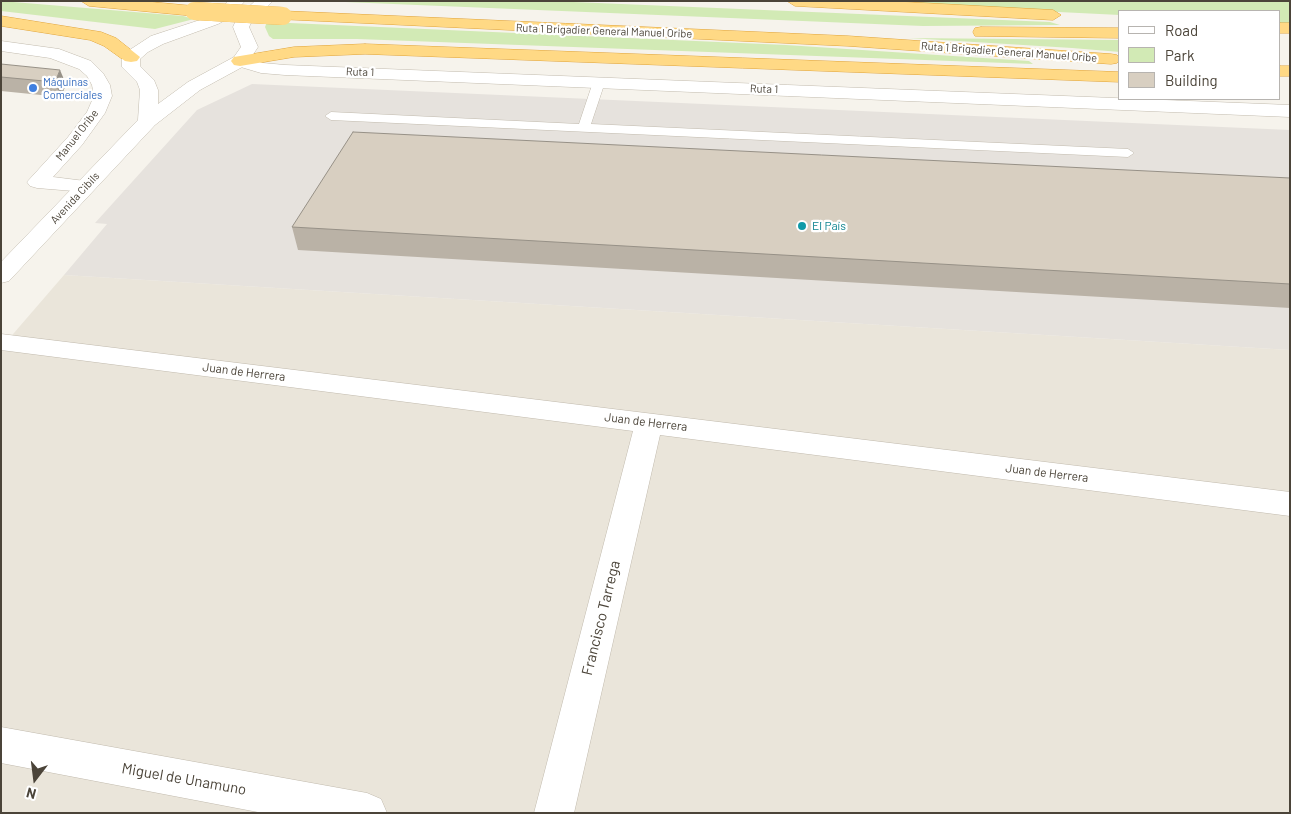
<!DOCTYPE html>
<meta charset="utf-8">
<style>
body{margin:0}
#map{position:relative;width:1291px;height:814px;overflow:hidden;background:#f6f3ec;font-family:Barlow,sans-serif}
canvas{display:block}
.frame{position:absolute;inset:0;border:2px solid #4b4439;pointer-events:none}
.legend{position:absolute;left:1118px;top:10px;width:162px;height:90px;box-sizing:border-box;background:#fff;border:1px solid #b7b4b0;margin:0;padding:6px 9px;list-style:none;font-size:15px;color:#4b4439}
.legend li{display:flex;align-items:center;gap:10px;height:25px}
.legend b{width:25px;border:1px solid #b7b4b0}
.north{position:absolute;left:10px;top:754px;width:50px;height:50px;-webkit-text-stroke:4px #fff;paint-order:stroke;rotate:195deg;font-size:14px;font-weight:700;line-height:20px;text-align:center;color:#4b4439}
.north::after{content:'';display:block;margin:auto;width:18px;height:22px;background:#4b4439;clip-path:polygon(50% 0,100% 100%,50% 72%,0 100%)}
</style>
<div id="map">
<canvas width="1291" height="814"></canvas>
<div class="frame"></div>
<ul class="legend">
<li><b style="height:6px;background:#fff"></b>Road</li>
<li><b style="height:14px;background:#d2eab5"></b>Park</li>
<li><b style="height:14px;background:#d8cfc1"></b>Building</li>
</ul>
<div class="north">N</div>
</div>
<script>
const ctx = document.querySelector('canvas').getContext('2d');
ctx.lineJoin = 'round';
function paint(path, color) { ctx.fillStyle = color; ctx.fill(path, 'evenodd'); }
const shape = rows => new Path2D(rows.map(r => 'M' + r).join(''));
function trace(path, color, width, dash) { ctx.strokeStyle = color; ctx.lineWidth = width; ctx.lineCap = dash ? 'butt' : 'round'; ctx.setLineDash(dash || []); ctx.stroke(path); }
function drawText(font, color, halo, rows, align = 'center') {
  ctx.font = font + ' Barlow,sans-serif'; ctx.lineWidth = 4.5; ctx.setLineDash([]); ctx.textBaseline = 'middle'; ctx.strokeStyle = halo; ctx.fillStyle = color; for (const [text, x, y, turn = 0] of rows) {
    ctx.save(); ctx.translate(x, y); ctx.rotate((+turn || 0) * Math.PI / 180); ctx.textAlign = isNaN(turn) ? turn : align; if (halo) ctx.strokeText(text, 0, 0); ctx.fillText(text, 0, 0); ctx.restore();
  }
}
const residential = shape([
 [64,275,1290,350,1290,813,1,813,1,348]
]);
const industrial = shape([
 [252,84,1290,130,1290,350,64,275,107,224,95,223,197,110]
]);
const green = shape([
 [1,1,183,16,194,19,155,29,1,11],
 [321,1,550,1,1050,22,1060,25,923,26],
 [834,1,1290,1,1290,24,1280,24,1280,11,1120,11,1120,15],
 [267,22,786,45,1029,61,1033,64,357,39,273,39,269,36,265,27],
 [909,38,1120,40,1120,52,1072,48]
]);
const service = shape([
 [599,79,605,82,591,124,1128,149,1134,153,1128,157,331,120,325,116,331,112,579,124,593,82,599,79]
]);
const minor = shape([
 [1,41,59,49,91,61,103,73,110,85,112,96,105,113,82,145,53,177,93,182,97,186,93,190,86,192,37,188,30,186,27,182,68,137,87,112,94,96,92,85,87,76,79,69,50,58,1,51,1,41],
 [240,56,263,63,285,65,1290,105,1290,117,285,75,261,73,234,65,231,61,234,57,240,56],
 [1,334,1290,492,1290,516,660,435,574,813,534,813,633,431,1,350,1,334],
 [1,727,367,793,381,799,387,813,263,813,1,763,1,727]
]);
const tertiary = shape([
 [228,1,245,1,229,18,218,24,163,44,148,52,140,59,140,66,154,80,158,90,158,104,188,82,234,57,241,47,233,27,237,18,255,1,273,1,251,23,249,27,258,47,246,65,200,90,155,125,9,281,1,283,1,262,138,120,140,90,137,82,122,67,122,57,125,53,151,36,206,18,217,12,228,1]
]);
const trunk = shape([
 [81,1,141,1,194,6,202,11,194,16,89,6,81,1],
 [787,1,887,1,1053,10,1061,15,1053,20,795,6,787,1],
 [283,11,848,36,1111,54,1117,55,1120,59,1117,63,1111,64,848,46,277,19,275,16,283,11],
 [1,16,101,32,116,38,140,57,137,61,131,62,125,61,104,46,90,40,1,26,1,16],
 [1280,23,1290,23,1290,33,1280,33,1280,23],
 [981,27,1120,28,1120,38,975,36,973,32,975,28,981,27],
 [365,44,1120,72,1120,82,365,54,294,57,240,66,234,65,231,61,234,57,294,47,365,44],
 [1280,66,1290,66,1290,76,1280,76,1280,66]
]);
const trunkBridge = shape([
 [194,11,283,16]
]);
const wall = shape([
 [1,64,66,84,61,97,1,91],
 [1290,178,1290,308,298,250,292,227]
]);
const shadedWall = shape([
 [60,70,66,84,61,97,55,82]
]);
const building = shape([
 [1,64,60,70,55,82,1,77,1,64],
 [353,132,1290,178,1290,284,292,227,353,132]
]);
const markers = [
 [33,88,5,"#3f7fe0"],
 [802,226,5,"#0f9aa8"]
];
const farStreetnames = [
 ["Ruta 1 Brigadier General Manuel Oribe",604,31,2],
 ["Ruta 1 Brigadier General Manuel Oribe",1009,52,4],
 ["Ruta 1",360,72,2],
 ["Ruta 1",764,89,2],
 ["Manuel Oribe",77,135,-52],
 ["Avenida Cibils",75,198,-47]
];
const farShopnames = [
 ["Máquinas",43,82],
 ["Comerciales",43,95]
];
const cultureNames = [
 ["El País",812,226]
];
const streetNames = [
 ["Juan de Herrera",244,372,7],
 ["Juan de Herrera",646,422,7],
 ["Juan de Herrera",1047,473,7]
];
const nearStreetnames = [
 ["Francisco Tarrega",601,618,-76],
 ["Miguel de Unamuno",184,779,10]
];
paint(residential, '#eae5da');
paint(industrial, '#e6e2dd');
paint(green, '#d2eab5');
trace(service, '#c2bbae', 1);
trace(minor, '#c2bbae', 1);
trace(tertiary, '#c2bbae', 1);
trace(trunk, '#e0a43c', 1);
paint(service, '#fff');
paint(minor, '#fff');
paint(tertiary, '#fff');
paint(trunk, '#ffd985');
trace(trunkBridge, '#e0a43c', 18, []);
trace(trunkBridge, '#ffd985', 18);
paint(wall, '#bab2a6');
paint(shadedWall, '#979187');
paint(building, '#d8cfc1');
trace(building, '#979187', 1);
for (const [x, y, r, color] of markers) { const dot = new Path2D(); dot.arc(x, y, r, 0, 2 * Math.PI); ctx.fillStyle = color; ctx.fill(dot); trace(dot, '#fff', 2); }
drawText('11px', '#4b4439', '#fff', farStreetnames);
drawText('11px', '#366cbe', '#fff', farShopnames, 'left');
drawText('12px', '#0d838f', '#fff', cultureNames, 'left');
drawText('12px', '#4b4439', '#fff', streetNames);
drawText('15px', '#4b4439', '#fff', nearStreetnames);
</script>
